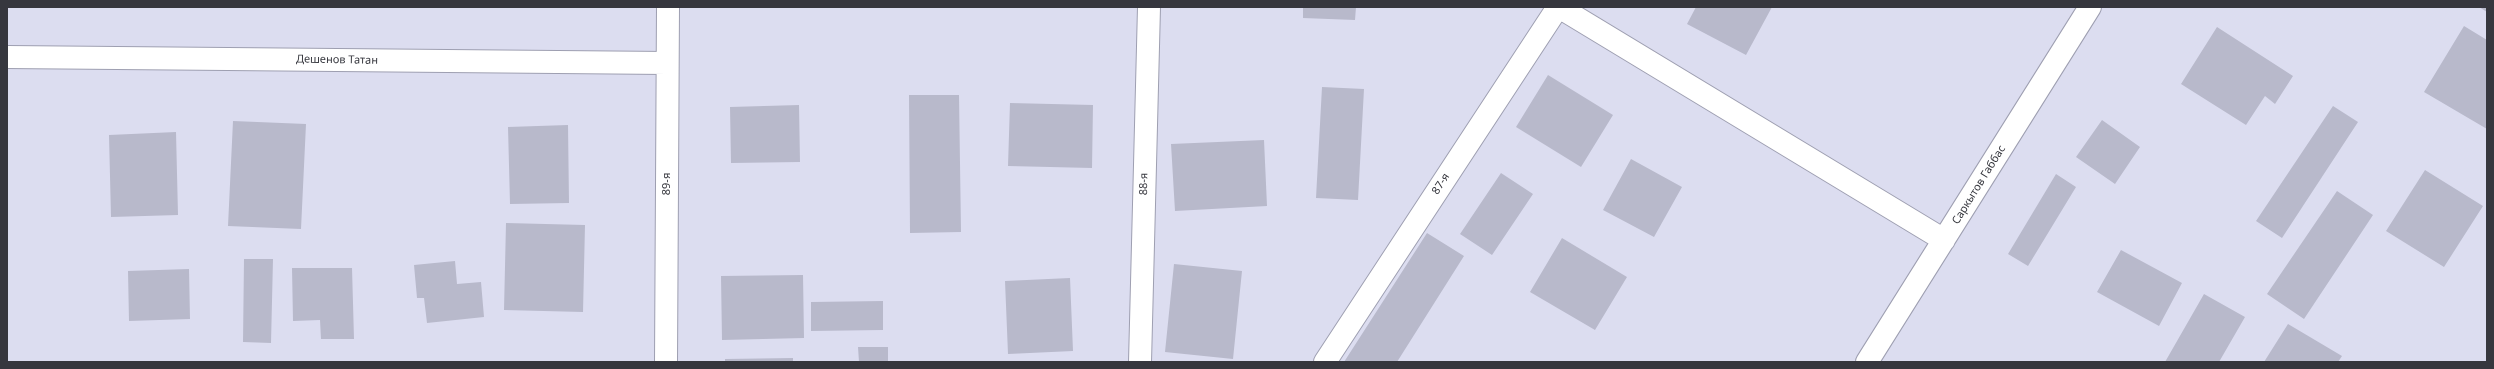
<!DOCTYPE html>
<meta charset="utf-8">
<style>
body{margin:0}
#map{position:relative;width:2494px;height:369px;overflow:hidden;background:#dcddf0;font-family:"Noto Sans",sans-serif}
canvas{display:block}
.frame{position:absolute;inset:0;border:8px solid #36373e;pointer-events:none}
</style>
<div id="map">
<canvas width="2494" height="369"></canvas>
<div class="frame"></div>
</div>
<script>
const ctx = document.querySelector('canvas').getContext('2d');
ctx.lineJoin = 'round';
function paint(path, color) { ctx.fillStyle = color; ctx.fill(path, 'evenodd'); }
const shape = rows => new Path2D(rows.map(r => 'M' + r).join(''));
function trace(path, color, width, dash) { ctx.strokeStyle = color; ctx.lineWidth = width; ctx.lineCap = dash ? 'butt' : 'round'; ctx.setLineDash(dash || []); ctx.stroke(path); }
function drawText(font, color, halo, rows, align = 'center') {
  ctx.font = font + ' "Noto Sans",sans-serif'; ctx.lineWidth = 3.5; ctx.setLineDash([]); ctx.textBaseline = 'middle'; ctx.strokeStyle = halo; ctx.fillStyle = color; for (const [text, x, y, turn = 0] of rows) {
    ctx.save(); ctx.translate(x, y); ctx.rotate((+turn || 0) * Math.PI / 180); ctx.textAlign = isNaN(turn) ? turn : align; if (halo) ctx.strokeText(text, 0, 0); ctx.fillText(text, 0, 0); ctx.restore();
  }
}
const building = shape([
 [1303,7,1356,7,1355,20,1303,18],
 [1696,7,1772,7,1746,55,1687,24],
 [2479,7,2487,7,2487,12],
 [2464,26,2487,40,2487,129,2424,92],
 [2217,27,2293,76,2275,104,2265,96,2246,125,2181,84],
 [1548,75,1613,115,1581,167,1516,127],
 [1322,87,1364,89,1358,200,1316,198],
 [909,95,959,95,961,232,910,233],
 [1010,103,1093,105,1092,168,1008,166],
 [799,105,800,162,731,163,730,107],
 [2333,106,2358,122,2282,238,2256,221],
 [2102,120,2140,147,2115,184,2076,157],
 [233,121,306,124,301,229,228,226],
 [568,125,569,203,510,204,508,127],
 [176,132,178,215,111,217,109,135],
 [1264,140,1267,206,1175,211,1171,144],
 [1631,159,1682,187,1654,237,1603,210],
 [2425,170,2483,206,2444,267,2386,231],
 [1501,173,1533,194,1492,255,1460,234],
 [2056,174,2076,187,2028,266,2008,254],
 [2337,191,2373,215,2304,319,2267,294],
 [506,223,585,225,583,312,504,310],
 [1427,233,1464,256,1397,362,1344,362],
 [1562,238,1627,277,1595,330,1530,292],
 [2121,250,2182,283,2159,326,2097,292],
 [244,259,273,259,271,343,243,342],
 [455,261,457,284,481,282,484,317,427,323,424,298,417,298,414,265],
 [1174,264,1242,271,1233,359,1165,352],
 [292,268,352,268,354,339,321,339,320,320,293,321],
 [189,269,190,319,129,321,128,271],
 [803,275,804,338,722,340,721,276],
 [1070,278,1073,351,1008,354,1005,281],
 [2204,294,2245,317,2219,362,2165,362],
 [883,301,883,330,811,331,811,302],
 [2288,324,2342,356,2338,362,2264,362],
 [858,347,888,347,888,362,859,362],
 [793,358,793,362,725,362,725,359]
]);
const minor = shape([
 [1559,7,1944,240],
 [7,57,667,63],
 [666,362,668,7],
 [1140,362,1149,7],
 [1325,362,1558,7],
 [1867,362,2090,7]
]);
const streetNames = [
 ["Дешенов Татан",337,60,1],
 ["89-я",667,184,-90],
 ["88-я",1144,184,-89],
 ["87-я",1441,184,-57],
 ["Саркытов Габбас",1979,185,-58]
];
paint(building, '#b8b9cb');
trace(minor, '#9e9fb1', 24);
trace(minor, '#fff', 22);
drawText('11px', '#36373e', '#fff', streetNames);
</script>
